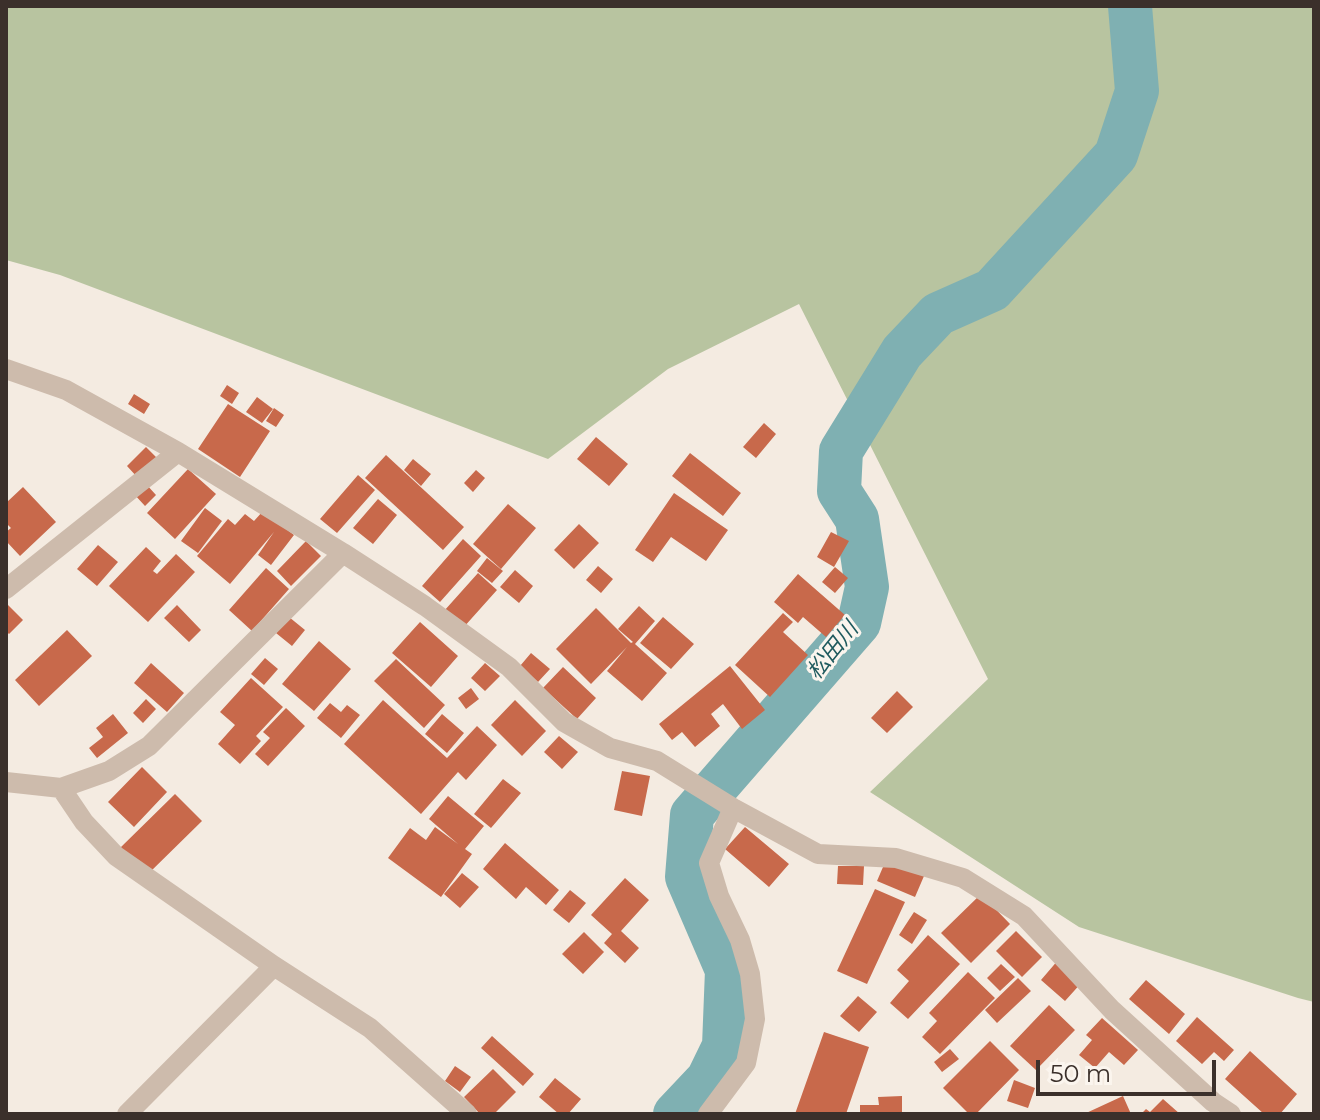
<!DOCTYPE html>
<meta charset="utf-8">
<style>
body{margin:0}
#map{position:relative;width:1320px;height:1120px;overflow:hidden;background:#f4ebe1;font-family:Montserrat,sans-serif}
canvas{display:block}
.frame{position:absolute;inset:0;border:8px solid #3b302b;pointer-events:none}
.scale{position:absolute;left:1036px;top:1060px;width:180px;height:36px;box-sizing:border-box;border:4px solid #3b302b;border-top:0;padding-left:10px;font-size:24px;line-height:28px;white-space:nowrap;color:#3b302b;-webkit-text-stroke:6px #fbf5ee;paint-order:stroke}
</style>
<div id="map">
<canvas width="1320" height="1120"></canvas>
<div class="frame"></div>
<div class="scale">50 m</div>
</div>
<script>
const ctx = document.querySelector('canvas').getContext('2d');
ctx.lineJoin = 'round';
function paint(path, color) { ctx.fillStyle = color; ctx.fill(path, 'evenodd'); }
const shape = rows => new Path2D(rows.map(r => 'M' + r).join(''));
function trace(path, color, width, dash) { ctx.strokeStyle = color; ctx.lineWidth = width; ctx.lineCap = dash ? 'butt' : 'round'; ctx.setLineDash(dash || []); ctx.stroke(path); }
function drawText(font, color, halo, rows, align = 'center') {
  ctx.font = font + ' Montserrat,"Noto Sans JP",sans-serif'; ctx.lineWidth = 6; ctx.setLineDash([]); ctx.textBaseline = 'middle'; ctx.strokeStyle = halo; ctx.fillStyle = color; for (const [text, x, y, turn = 0] of rows) {
    ctx.save(); ctx.translate(x, y); ctx.rotate((+turn || 0) * Math.PI / 180); ctx.textAlign = isNaN(turn) ? turn : align; if (halo) ctx.strokeText(text, 0, 0); ctx.fillText(text, 0, 0); ctx.restore();
  }
}
const green = shape([
 [6,6,1314,6,1314,1002,1298,998,1079,927,870,792,988,679,799,304,668,369,548,459,60,275,6,260]
]);
const river = shape([
 [675,1114,708,1079,724,1046,727,970,687,877,692,815,859,623,867,587,857,519,839,491,841,451,902,352,938,314,992,290,1116,155,1137,91,1130,6]
]);
const building = shape([
 [227,385,239,393,232,404,220,396],
 [134,394,150,404,144,414,128,404],
 [257,397,273,409,262,423,246,412],
 [228,404,270,431,240,477,198,449],
 [274,408,284,415,276,427,266,421],
 [764,423,776,434,756,458,743,447],
 [596,437,628,464,609,486,577,459],
 [146,447,158,459,138,478,127,466],
 [690,453,741,493,723,516,672,476],
 [386,455,464,527,443,550,365,478],
 [413,459,431,474,421,486,404,470],
 [188,469,216,494,175,539,147,513],
 [476,470,485,478,473,492,464,483],
 [358,475,375,490,337,533,320,519],
 [146,484,156,495,145,506,134,494],
 [23,487,56,522,20,556,6,541,6,532,11,528,6,523,6,503],
 [674,493,728,530,706,561,671,537,653,562,635,550],
 [378,499,397,515,373,544,353,528],
 [508,504,536,528,501,569,473,544],
 [205,508,222,521,198,553,181,541],
 [263,511,294,535,271,565,258,555,274,532,230,584,197,556,228,519,235,525,245,514,254,521],
 [579,524,599,543,574,569,554,550],
 [831,532,849,541,834,567,817,557],
 [463,539,481,556,440,602,422,586],
 [306,541,321,556,291,586,277,571],
 [98,545,118,562,97,586,77,569],
 [146,547,161,561,153,571,157,574,176,554,195,572,148,622,109,586],
 [487,558,503,571,492,583,477,571],
 [598,566,613,579,601,593,586,580],
 [835,567,848,578,835,593,822,582],
 [266,568,289,589,252,631,229,610],
 [515,570,533,586,519,603,500,587],
 [478,573,497,590,463,628,444,611],
 [798,574,845,615,826,637,803,617,798,623,774,602],
 [6,603,23,620,9,634,6,631],
 [177,605,201,630,189,642,164,618],
 [639,606,655,621,635,644,667,673,642,701,607,671,627,647,591,684,556,649,596,608,631,643,633,642,618,629],
 [783,613,793,622,783,632,808,655,770,697,735,665],
 [289,617,305,630,292,646,276,633],
 [663,617,694,644,671,669,640,643],
 [420,622,458,656,431,687,392,653],
 [67,630,92,656,39,706,15,680],
 [319,641,351,669,314,711,282,684],
 [531,653,550,669,538,682,520,666],
 [265,658,278,669,264,685,251,674],
 [396,659,445,705,424,728,374,681],
 [151,663,184,693,167,712,134,683],
 [485,663,500,676,485,691,471,678],
 [730,666,765,710,742,729,723,704,711,714,720,726,695,747,682,732,672,740,659,724],
 [563,667,596,698,577,719,543,688],
 [251,678,283,707,256,736,261,741,240,764,218,744,235,725,220,712],
 [471,688,479,699,466,709,458,698],
 [897,691,913,707,887,733,871,718],
 [146,699,156,709,143,723,133,713],
 [383,700,447,758,477,726,497,745,466,780,458,772,421,814,344,744],
 [515,700,546,731,522,756,491,725],
 [330,703,341,712,347,705,360,715,341,738,317,718],
 [286,708,305,726,268,766,255,754,270,738,263,732],
 [113,714,128,733,97,758,89,748,103,737,96,728],
 [442,714,464,733,447,753,425,734],
 [559,736,578,752,562,769,544,752],
 [142,767,167,792,134,827,108,802],
 [622,771,650,776,642,816,614,810],
 [503,779,521,793,491,828,474,814],
 [175,794,202,821,147,875,120,848],
 [448,796,484,826,465,849,472,854,441,897,388,858,410,828,426,840,435,827,458,844,429,819],
 [745,827,789,864,769,887,725,849],
 [505,843,559,890,546,905,526,887,516,899,483,869],
 [886,860,924,876,915,897,877,881],
 [838,866,864,866,863,885,837,884],
 [462,873,479,887,460,908,444,894],
 [625,878,649,900,621,931,639,948,625,963,604,943,612,934,591,915],
 [875,889,905,902,867,984,837,971],
 [570,890,586,903,569,923,553,910],
 [981,894,1010,924,971,963,941,933],
 [914,912,927,920,912,944,899,935],
 [1016,931,1042,957,1022,977,996,951],
 [584,932,604,952,583,974,562,954],
 [928,935,960,964,908,1019,890,1003,909,981,897,970],
 [1059,959,1083,981,1065,1001,1041,980],
 [1001,964,1015,977,1000,991,987,978],
 [968,972,995,998,940,1054,922,1037,937,1021,929,1013],
 [1018,978,1031,991,997,1023,985,1010],
 [1146,980,1185,1014,1169,1034,1129,999],
 [858,996,877,1012,859,1032,840,1016],
 [1049,1005,1075,1030,1036,1070,1010,1046],
 [1197,1017,1234,1050,1224,1061,1214,1052,1202,1064,1176,1041],
 [1102,1018,1138,1050,1124,1065,1109,1052,1095,1068,1079,1055,1092,1040,1086,1035],
 [824,1032,869,1047,846,1114,795,1114],
 [492,1036,534,1074,523,1086,481,1048],
 [990,1041,1019,1070,976,1114,969,1114,943,1088],
 [950,1049,959,1059,942,1072,934,1062],
 [1250,1051,1297,1094,1280,1114,1264,1114,1225,1079],
 [455,1066,471,1077,460,1092,445,1081],
 [493,1069,516,1092,494,1114,480,1114,464,1097],
 [555,1078,581,1099,568,1114,559,1114,539,1097],
 [1014,1080,1035,1088,1028,1108,1007,1101],
 [902,1096,902,1114,860,1114,860,1105,879,1105,878,1097],
 [1123,1096,1131,1114,1084,1114],
 [1163,1099,1180,1114,1141,1114,1146,1109,1150,1112]
]);
const street = shape([
 [6,369,66,390,178,452,343,553,425,606,509,667,564,722,610,748,657,761,733,808,818,854,896,858,963,878,1024,916,1112,1010,1213,1102,1231,1114],
 [6,589,178,452],
 [6,782,61,788,109,771,149,746,343,553],
 [61,788,84,822,116,856,274,966,370,1028,467,1114],
 [127,1114,274,966],
 [708,1114,746,1063,755,1019,750,974,740,940,719,896,709,863,733,808]
]);
const waterNames = [
 ["松田川",833,651,-51]
];
paint(green, '#b8c4a0');
trace(river, '#7fb0b2', 44);
paint(building, '#c8694b');
trace(street, '#cdbbac', 20);
drawText('italic 22px', '#1f5a5e', '#fbf5ee', waterNames);
</script>
